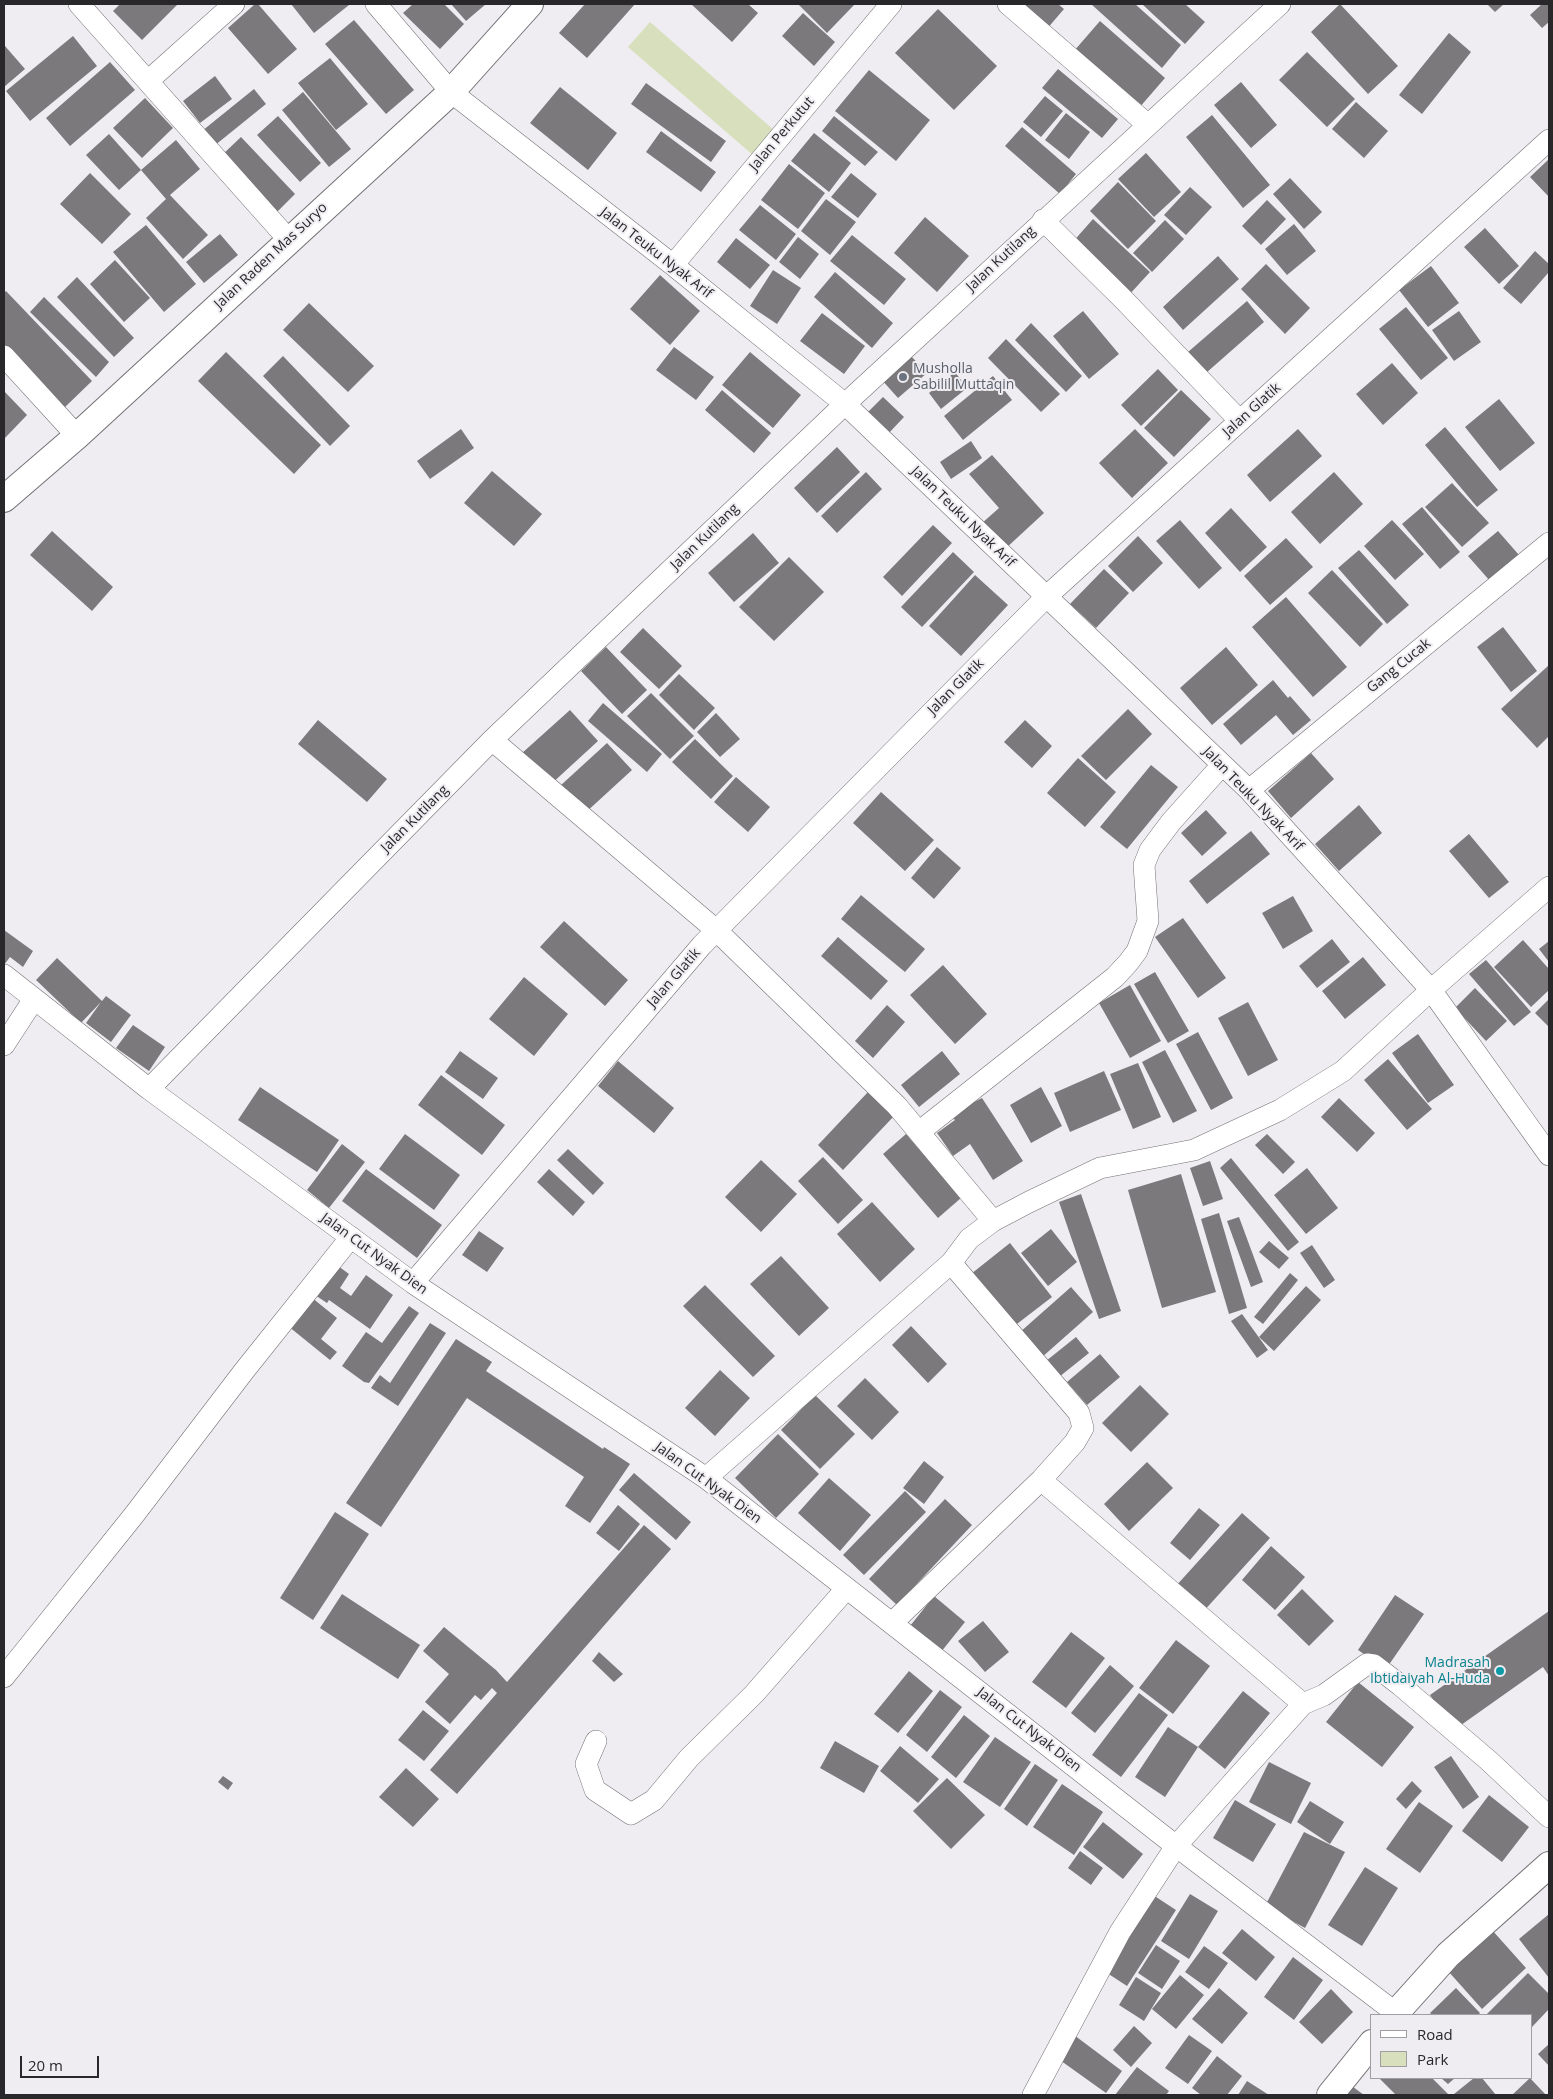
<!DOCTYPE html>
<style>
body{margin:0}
#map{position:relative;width:1553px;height:2099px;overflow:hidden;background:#efedf1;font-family:"Open Sans",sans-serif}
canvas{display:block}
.frame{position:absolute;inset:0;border:5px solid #282729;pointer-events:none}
.legend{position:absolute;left:1370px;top:2014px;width:162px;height:65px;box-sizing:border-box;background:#efedf1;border:1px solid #9f9ea1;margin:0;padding:6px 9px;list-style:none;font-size:15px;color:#282729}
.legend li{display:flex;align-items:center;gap:10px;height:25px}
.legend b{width:25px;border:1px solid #9f9ea1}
.scale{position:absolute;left:20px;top:2056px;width:79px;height:22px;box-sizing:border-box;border:2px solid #282729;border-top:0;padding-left:6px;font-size:15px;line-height:18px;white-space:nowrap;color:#282729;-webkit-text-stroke:4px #efedf1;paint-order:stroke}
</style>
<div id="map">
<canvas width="1553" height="2099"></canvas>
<div class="frame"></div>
<ul class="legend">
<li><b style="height:6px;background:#fff"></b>Road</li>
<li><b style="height:14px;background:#d7dfbc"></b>Park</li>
</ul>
<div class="scale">20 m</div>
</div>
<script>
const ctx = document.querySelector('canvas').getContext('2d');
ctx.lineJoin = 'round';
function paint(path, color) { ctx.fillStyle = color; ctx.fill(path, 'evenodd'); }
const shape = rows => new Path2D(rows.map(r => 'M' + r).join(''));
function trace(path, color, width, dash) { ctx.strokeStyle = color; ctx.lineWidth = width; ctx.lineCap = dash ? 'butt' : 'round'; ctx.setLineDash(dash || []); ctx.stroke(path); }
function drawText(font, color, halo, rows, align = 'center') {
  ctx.font = font + ' "Open Sans",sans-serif'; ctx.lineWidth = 4; ctx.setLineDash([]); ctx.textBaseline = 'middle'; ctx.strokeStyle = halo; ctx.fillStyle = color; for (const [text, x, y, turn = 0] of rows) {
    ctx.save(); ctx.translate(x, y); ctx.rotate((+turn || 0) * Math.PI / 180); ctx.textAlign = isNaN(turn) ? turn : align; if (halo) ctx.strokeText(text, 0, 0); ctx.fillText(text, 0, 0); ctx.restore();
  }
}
const green = shape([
 [650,22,775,131,754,156,628,47]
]);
const building = shape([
 [120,4,178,4,142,40,113,11],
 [255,4,258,4,297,49,268,74,228,28],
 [291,4,348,4,349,5,314,33],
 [413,4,444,4,464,24,440,49,403,13],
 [451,4,486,4,466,21],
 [585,4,635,4,587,58,559,33],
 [691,4,748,4,758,13,732,42],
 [798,4,855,4,827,33],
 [1016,4,1058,4,1064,9,1046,30],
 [1091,4,1135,4,1181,45,1162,68],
 [1142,4,1185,4,1205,22,1185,44],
 [1340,4,1398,66,1368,94,1311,32],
 [1487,4,1504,4,1495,12],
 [1542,4,1549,4,1549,22,1542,28,1530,15],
 [938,9,997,66,954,110,895,53],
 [803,13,835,42,814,66,782,36],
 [354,20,414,90,386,114,325,44],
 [1100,21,1165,78,1139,108,1074,51],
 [1449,33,1471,52,1422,114,1399,95],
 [73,36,97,66,30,121,6,91],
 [5,46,25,69,4,87,4,47],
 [1307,52,1355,99,1327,127,1279,80],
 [330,58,368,104,336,130,298,83],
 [110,62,135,90,70,146,46,118],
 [1058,69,1118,119,1102,138,1042,88],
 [869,70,930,120,896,161,835,111],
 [215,76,232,99,200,123,183,101],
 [1241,82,1277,125,1251,148,1214,105],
 [646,83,726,141,711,162,631,104],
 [560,87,617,133,588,170,530,123],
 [254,89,266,104,214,146,202,131],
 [303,92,351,149,329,167,282,110],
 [1045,96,1063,111,1041,137,1023,122],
 [145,98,173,128,142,158,113,128],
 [1356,102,1388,131,1364,158,1332,129],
 [1066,113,1090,132,1069,159,1045,140],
 [1212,115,1270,185,1243,208,1186,137],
 [278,116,321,163,300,182,257,135],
 [834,116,878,152,865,166,822,131],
 [1022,127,1076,174,1060,194,1005,146],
 [661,131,716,172,701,192,646,152],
 [814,133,851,163,829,192,791,161],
 [109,134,141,170,176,140,200,169,170,195,208,235,183,259,146,218,166,199,141,170,119,190,86,155],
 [241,137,295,194,275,214,221,156],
 [1146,153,1181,192,1154,217,1118,179],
 [1549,159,1549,197,1530,177],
 [789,164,825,193,798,229,761,200],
 [90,173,131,214,102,244,60,204],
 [851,173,877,194,858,218,831,197],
 [1290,178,1322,212,1304,229,1273,194],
 [1118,182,1156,221,1128,249,1090,211],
 [1190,187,1212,207,1186,235,1164,215],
 [826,199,856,222,830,255,801,231],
 [1267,200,1286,219,1261,245,1242,226],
 [760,205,796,234,776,260,739,230],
 [925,217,969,256,937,292,894,253],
 [1093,219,1150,272,1128,296,1071,244],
 [1165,220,1184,239,1152,272,1133,253],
 [1294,224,1316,251,1287,275,1265,249],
 [146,225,196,284,164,312,113,252],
 [1485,228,1519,266,1499,284,1464,247],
 [220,234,238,255,204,283,186,262],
 [852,235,906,279,884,305,830,261],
 [798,237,819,254,800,279,779,262],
 [736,238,770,265,750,289,717,262],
 [1535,251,1549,264,1549,272,1521,304,1503,288],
 [1218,256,1239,279,1183,330,1163,307],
 [115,260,150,298,124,322,90,284],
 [1266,264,1310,308,1285,334,1241,289],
 [1431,266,1459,303,1428,327,1399,290],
 [773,270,801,288,777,324,750,306],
 [835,272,893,323,872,348,814,297],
 [660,275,700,311,670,345,630,309],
 [77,277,134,338,114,357,57,297],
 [6,291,92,381,64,408,4,344,4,293],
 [44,297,109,362,96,377,30,312],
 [1247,301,1264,322,1206,373,1188,352],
 [309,303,374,366,348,392,283,330],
 [1406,307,1448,358,1421,380,1379,329],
 [1083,311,1119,354,1089,379,1053,336],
 [1459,311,1481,342,1454,361,1432,330],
 [822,313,865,346,844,374,800,341],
 [1031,323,1082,376,1066,392,1015,340],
 [1006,339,1060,394,1041,412,988,358],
 [674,347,714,377,696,400,656,370],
 [226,352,321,445,294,474,198,381],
 [750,352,801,395,773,428,722,385],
 [910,355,927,373,898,398,881,379],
 [283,356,350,426,330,446,263,376],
 [1392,363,1418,393,1383,425,1356,394],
 [1158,369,1178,390,1141,426,1121,405],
 [955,372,967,388,941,409,929,393],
 [993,376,1012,400,963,440,944,416],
 [722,390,771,433,754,453,705,410],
 [1181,390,1211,419,1174,457,1144,428],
 [4,391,27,415,4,439],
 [883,397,904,417,888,434,867,413],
 [1499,399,1535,443,1500,471,1465,427],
 [1445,427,1498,490,1477,507,1425,445],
 [461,429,474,448,430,479,417,461],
 [1135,429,1168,463,1132,498,1099,463],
 [1298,429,1322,456,1270,502,1247,475],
 [971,441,982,458,951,479,940,462],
 [837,447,860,472,817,513,794,488],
 [992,455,1044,513,1004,550,981,524,999,508,969,474],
 [492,471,542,514,514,546,464,503],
 [866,472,882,489,837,533,821,516],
 [1334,472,1363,504,1320,544,1291,512],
 [1452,483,1489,523,1462,547,1425,507],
 [1422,507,1460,552,1440,569,1402,524],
 [1231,508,1267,547,1240,572,1205,533],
 [1180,520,1222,568,1199,589,1156,541],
 [1392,520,1424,554,1395,580,1364,546],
 [933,525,952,543,902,596,883,577],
 [52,531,113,587,92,611,30,555],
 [1498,531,1519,555,1490,581,1468,556],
 [753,533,779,563,734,602,708,573],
 [1138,536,1163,563,1133,592,1108,566],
 [1286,538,1313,567,1270,605,1244,576],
 [1359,550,1409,605,1387,624,1338,568],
 [953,552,974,572,922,627,901,607],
 [789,557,824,592,774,641,739,607],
 [1104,569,1129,593,1096,628,1070,604],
 [1332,570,1383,624,1360,647,1308,593],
 [975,575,1008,605,961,656,929,626],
 [1286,597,1347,667,1313,697,1252,627],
 [1503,627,1537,671,1511,692,1477,647],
 [643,628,682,666,659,689,620,652],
 [606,647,647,690,622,714,581,671],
 [1226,647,1258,685,1212,725,1180,688],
 [1549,665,1549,736,1537,748,1501,709],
 [679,674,715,708,694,730,659,695],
 [1273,680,1288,698,1290,696,1311,720,1293,735,1276,715,1241,745,1223,724],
 [651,693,694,736,670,759,627,716],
 [603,703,662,754,647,772,588,721],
 [1128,709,1152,734,1106,780,1081,756],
 [570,710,598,741,549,786,521,754],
 [716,713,740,739,720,757,697,732],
 [318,720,387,779,367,802,298,744],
 [1025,720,1052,746,1032,768,1004,742],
 [695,739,733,776,711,799,672,762],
 [607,743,632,770,584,814,560,786],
 [1311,753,1334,779,1291,818,1268,791],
 [1078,758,1116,792,1085,827,1047,793],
 [1151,765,1178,787,1127,849,1100,827],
 [736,777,770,807,748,832,714,802],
 [881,792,934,840,905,871,853,823],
 [1359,805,1382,833,1339,871,1315,844],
 [1206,810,1227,833,1202,856,1181,833],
 [1251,831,1270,854,1207,904,1189,881],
 [1469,834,1509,882,1489,898,1449,851],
 [937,847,961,868,934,899,911,878],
 [861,895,925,949,905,972,841,919],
 [1293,896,1313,931,1283,949,1262,913],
 [1183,918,1226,978,1198,998,1155,937],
 [564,921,628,980,605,1006,540,947],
 [4,930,33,951,23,967,10,957,4,965],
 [838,937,888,981,871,1000,821,956],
 [1332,939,1350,962,1317,988,1299,966],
 [1523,940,1549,969,1549,990,1531,1007,1494,967],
 [1549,941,1549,962,1539,949],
 [1363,957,1386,985,1345,1019,1322,991],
 [57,958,102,1001,106,996,131,1015,111,1042,86,1023,101,1002,81,1023,36,980],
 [1486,960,1531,1012,1514,1026,1469,974],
 [943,965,987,1014,955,1044,910,995],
 [1155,972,1189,1031,1168,1043,1134,984],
 [524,977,568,1014,534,1056,489,1019],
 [1130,985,1161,1041,1130,1058,1099,1003],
 [1475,988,1507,1021,1486,1041,1455,1008],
 [1549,999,1549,1027,1535,1013],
 [1248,1002,1278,1060,1248,1076,1218,1018],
 [887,1005,905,1022,873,1058,855,1041],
 [133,1025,165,1047,149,1071,116,1048],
 [1198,1032,1233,1098,1211,1110,1176,1044],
 [1418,1034,1454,1085,1428,1103,1392,1053],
 [1165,1050,1197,1111,1173,1123,1142,1062],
 [460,1051,498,1078,483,1099,445,1072],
 [942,1051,960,1074,919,1107,901,1085],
 [1388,1059,1432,1109,1407,1130,1364,1080],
 [618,1061,674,1108,654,1133,598,1086],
 [1138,1063,1161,1117,1133,1129,1110,1074],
 [1104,1071,1121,1110,1070,1132,1054,1093],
 [441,1075,505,1125,482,1155,418,1105],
 [260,1087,339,1140,317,1172,238,1120],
 [1041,1087,1062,1126,1031,1143,1010,1105],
 [868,1092,894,1116,843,1170,818,1145],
 [982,1098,1023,1161,993,1180,970,1144,953,1156,937,1133,955,1120,952,1117,964,1107],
 [1339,1098,1375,1133,1357,1152,1321,1117],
 [405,1134,460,1175,434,1210,379,1169],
 [906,1134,961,1198,938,1218,883,1154],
 [1267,1134,1295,1162,1283,1174,1255,1145],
 [342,1144,365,1162,329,1208,307,1190],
 [568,1149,604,1183,593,1195,557,1160],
 [823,1157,863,1200,838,1224,798,1181],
 [1231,1158,1299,1242,1288,1251,1220,1168],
 [761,1160,797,1194,761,1232,725,1197],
 [1210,1161,1223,1199,1203,1206,1190,1168],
 [1307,1168,1338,1208,1306,1234,1274,1195],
 [366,1169,442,1225,417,1258,342,1201],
 [549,1169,585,1202,573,1216,537,1182],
 [1181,1174,1216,1292,1162,1308,1128,1190],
 [1081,1194,1121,1311,1099,1319,1059,1202],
 [872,1202,915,1249,880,1282,837,1234],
 [1219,1213,1247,1308,1229,1314,1201,1219],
 [1239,1217,1263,1282,1251,1287,1227,1221],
 [1051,1229,1077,1262,1048,1286,1021,1253],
 [479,1231,504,1248,487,1272,462,1255],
 [1269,1241,1289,1258,1279,1269,1259,1252],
 [1010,1243,1052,1297,1013,1327,971,1274],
 [1312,1245,1335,1280,1324,1288,1300,1253],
 [781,1256,829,1308,799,1336,750,1284],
 [334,1263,349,1274,340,1288,351,1296,366,1275,393,1295,370,1329,329,1300,327,1303,312,1293],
 [1290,1273,1298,1280,1263,1324,1254,1317],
 [705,1285,775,1356,753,1377,683,1306],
 [1306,1286,1321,1300,1274,1351,1259,1337],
 [1071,1287,1093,1312,1041,1358,1019,1333],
 [311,1297,337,1318,321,1339,337,1352,330,1360,288,1326],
 [409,1306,419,1313,369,1383,364,1382,342,1366,366,1332,382,1343],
 [1242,1314,1268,1350,1257,1358,1231,1321],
 [430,1323,446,1333,398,1406,371,1388,380,1375,390,1383],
 [911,1326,947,1364,928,1383,892,1345],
 [1076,1337,1089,1353,1059,1377,1046,1361],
 [456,1339,492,1362,486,1371,603,1449,604,1447,630,1464,590,1523,565,1506,584,1477,467,1398,381,1527,346,1503],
 [1100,1354,1120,1377,1087,1405,1067,1382],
 [720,1370,750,1398,715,1436,685,1408],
 [865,1378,899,1412,872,1440,837,1406],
 [1140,1385,1169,1414,1131,1452,1102,1423],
 [815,1395,855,1434,820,1469,781,1430],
 [778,1434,819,1474,776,1518,735,1478],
 [924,1461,944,1477,924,1504,903,1488],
 [1147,1462,1173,1488,1129,1531,1104,1504],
 [634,1473,691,1522,676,1540,619,1490],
 [829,1478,871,1515,840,1551,798,1513],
 [905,1491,926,1512,864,1575,843,1555],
 [945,1499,972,1525,897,1605,869,1579],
 [618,1505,640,1524,619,1551,596,1533],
 [1199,1508,1220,1525,1190,1560,1170,1543],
 [335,1512,369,1534,313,1620,280,1598],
 [1242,1513,1270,1538,1202,1613,1175,1587],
 [644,1525,671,1549,457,1794,430,1770,497,1693,492,1688,481,1700,475,1695,450,1724,425,1702,449,1674,423,1651,444,1627,496,1670,507,1682],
 [1271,1546,1305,1577,1275,1610,1242,1580],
 [1302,1589,1334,1621,1309,1646,1277,1615],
 [342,1594,420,1645,398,1679,320,1628],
 [1395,1595,1424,1614,1386,1669,1358,1650],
 [934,1596,965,1622,941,1652,910,1626],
 [1549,1611,1549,1676,1543,1667,1454,1730,1430,1695],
 [983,1621,1009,1652,985,1672,958,1641],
 [1071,1632,1105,1658,1066,1708,1032,1682],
 [1176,1640,1210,1666,1173,1714,1139,1688],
 [599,1652,623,1674,614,1682,592,1661],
 [1110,1665,1134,1686,1095,1733,1071,1713],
 [909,1671,933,1691,898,1733,874,1714],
 [1358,1682,1414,1727,1382,1767,1326,1722],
 [940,1690,962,1707,927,1752,906,1735],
 [1243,1691,1270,1713,1225,1769,1198,1747],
 [1139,1693,1168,1715,1121,1777,1092,1755],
 [423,1710,449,1731,424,1761,398,1740],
 [964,1715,990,1736,956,1778,931,1757],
 [1168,1727,1198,1747,1165,1797,1135,1777],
 [995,1737,1031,1762,1000,1807,963,1782],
 [835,1741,879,1766,864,1793,820,1768],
 [900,1746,939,1779,918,1803,880,1771],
 [1451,1756,1479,1797,1463,1809,1434,1767],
 [1269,1762,1311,1783,1291,1824,1249,1802],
 [1035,1764,1058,1780,1027,1826,1004,1809],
 [406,1768,439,1799,413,1827,379,1797],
 [223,1776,233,1783,228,1790,218,1782],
 [947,1778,985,1815,951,1849,913,1811],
 [1412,1781,1422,1791,1406,1809,1396,1799],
 [1062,1784,1103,1812,1074,1855,1033,1827],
 [1489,1795,1529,1827,1502,1862,1462,1831],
 [1235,1800,1276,1824,1253,1862,1213,1838],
 [1310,1801,1344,1822,1330,1844,1297,1822],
 [1419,1802,1453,1826,1420,1873,1386,1849],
 [1103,1822,1143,1854,1123,1879,1083,1847],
 [1304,1832,1345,1852,1305,1928,1265,1906],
 [1080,1851,1103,1868,1091,1885,1068,1868],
 [1365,1867,1398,1888,1362,1946,1328,1925],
 [1190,1894,1218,1911,1189,1959,1161,1941],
 [1153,1895,1176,1910,1127,1986,1104,1971],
 [1549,1914,1549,1978,1519,1939],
 [1242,1929,1275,1957,1256,1981,1222,1953],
 [1492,1930,1526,1968,1482,2009,1448,1971],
 [1156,1945,1180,1961,1162,1989,1138,1973],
 [1204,1946,1228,1963,1209,1989,1185,1972],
 [1293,1957,1323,1980,1294,2020,1264,1997],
 [1528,1973,1549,1994,1549,2009,1532,2027,1532,2015,1488,2015,1487,2014],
 [1180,1975,1204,1995,1176,2029,1152,2009],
 [1136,1977,1161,1993,1144,2021,1119,2005],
 [1219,1988,1248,2013,1222,2044,1192,2019],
 [1456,1988,1480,2013,1478,2015,1432,2015,1430,2013],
 [1331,1989,1353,2012,1322,2044,1299,2022],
 [1134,2026,1152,2043,1131,2067,1113,2050],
 [1074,2035,1122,2071,1106,2093,1057,2058],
 [1189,2035,1212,2051,1188,2084,1165,2068],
 [1549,2044,1549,2066,1538,2054],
 [1217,2056,1242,2076,1227,2095,1201,2095,1192,2088],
 [1137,2067,1169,2091,1166,2095,1115,2095],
 [1379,2078,1432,2078,1449,2095,1396,2095],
 [1441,2078,1455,2078,1448,2084],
 [1474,2078,1482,2078,1496,2095,1455,2095,1454,2094],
 [1530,2078,1546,2095,1512,2095],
 [1247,2081,1269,2095,1238,2095],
 [1345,2081,1364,2095,1335,2095]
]);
const minor = shape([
 [79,4,288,239],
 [376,4,451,92,673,265,845,404,1249,790,1431,990,1549,1155],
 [1008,4,1147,124],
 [148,81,234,4],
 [1043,220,1124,300,1240,421],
 [673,265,891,4],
 [4,356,77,436],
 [492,740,716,930,897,1106,993,1221],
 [1249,790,1549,543],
 [4,975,149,1089,413,1283,706,1478,1176,1846,1396,2013],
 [4,1045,34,999],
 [149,1089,492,740,845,404,1280,4],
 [919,1132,1115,977,1128,963,1137,951,1148,921,1144,865,1150,850,1171,822,1222,765],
 [413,1283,702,945,1047,596,1549,140],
 [706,1478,951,1263,969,1239,993,1221,1029,1202,1100,1168,1194,1150,1280,1110,1343,1071,1431,990,1549,887],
 [1041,1480,1303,1704],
 [892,1623,1041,1480,1075,1442,1083,1428,1079,1413,951,1263],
 [4,1677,134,1515,244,1371,351,1237],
 [596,1741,586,1764,595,1790,631,1814,654,1800,689,1758,754,1694,846,1589],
 [1033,2095,1120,1932,1176,1846,1303,1704,1324,1695,1367,1664,1374,1665,1400,1685,1488,1760,1549,1817]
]);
const tertiary = shape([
 [4,499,77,436,451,92,530,4],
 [1394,2015,1448,1955,1549,1865],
 [1330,2095,1372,2043]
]);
const markers = [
 [903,377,5,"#6b7280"],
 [1500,1671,5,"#0f9aa8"]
];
const streetNames = [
 ["Jalan Perkutut",782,134,-50],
 ["Jalan Teuku Nyak Arif",656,253,38],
 ["Jalan Raden Mas Suryo",271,256,-43],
 ["Jalan Kutilang",1001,259,-43],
 ["Jalan Glatik",1252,410,-42],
 ["Jalan Teuku Nyak Arif",963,517,44],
 ["Jalan Kutilang",705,537,-44],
 ["Gang Cucak",1399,666,-39],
 ["Jalan Glatik",956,687,-45],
 ["Jalan Teuku Nyak Arif",1253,799,46],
 ["Jalan Kutilang",415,819,-45],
 ["Jalan Glatik",674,978,-49],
 ["Jalan Cut Nyak Dien",374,1254,36],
 ["Jalan Cut Nyak Dien",708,1483,36],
 ["Jalan Cut Nyak Dien",1029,1730,38]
];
const worshipNames = [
 ["Musholla",913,369],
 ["Sabilil Muttaqin",913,385]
];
const cultureNames = [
 ["Madrasah",1490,1663],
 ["Ibtidaiyah Al-Huda",1490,1679]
];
paint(green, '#d7dfbc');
paint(building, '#7c797c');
trace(minor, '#727175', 22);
trace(tertiary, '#727175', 28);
trace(minor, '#fff', 21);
trace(tertiary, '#fff', 26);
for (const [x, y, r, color] of markers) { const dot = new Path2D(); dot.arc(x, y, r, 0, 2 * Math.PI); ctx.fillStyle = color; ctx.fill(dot); trace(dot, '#efedf1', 2); }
drawText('14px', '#282729', '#efedf1', streetNames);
drawText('14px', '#5b616d', '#efedf1', worshipNames, 'left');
drawText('14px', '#0d838f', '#efedf1', cultureNames, 'right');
</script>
